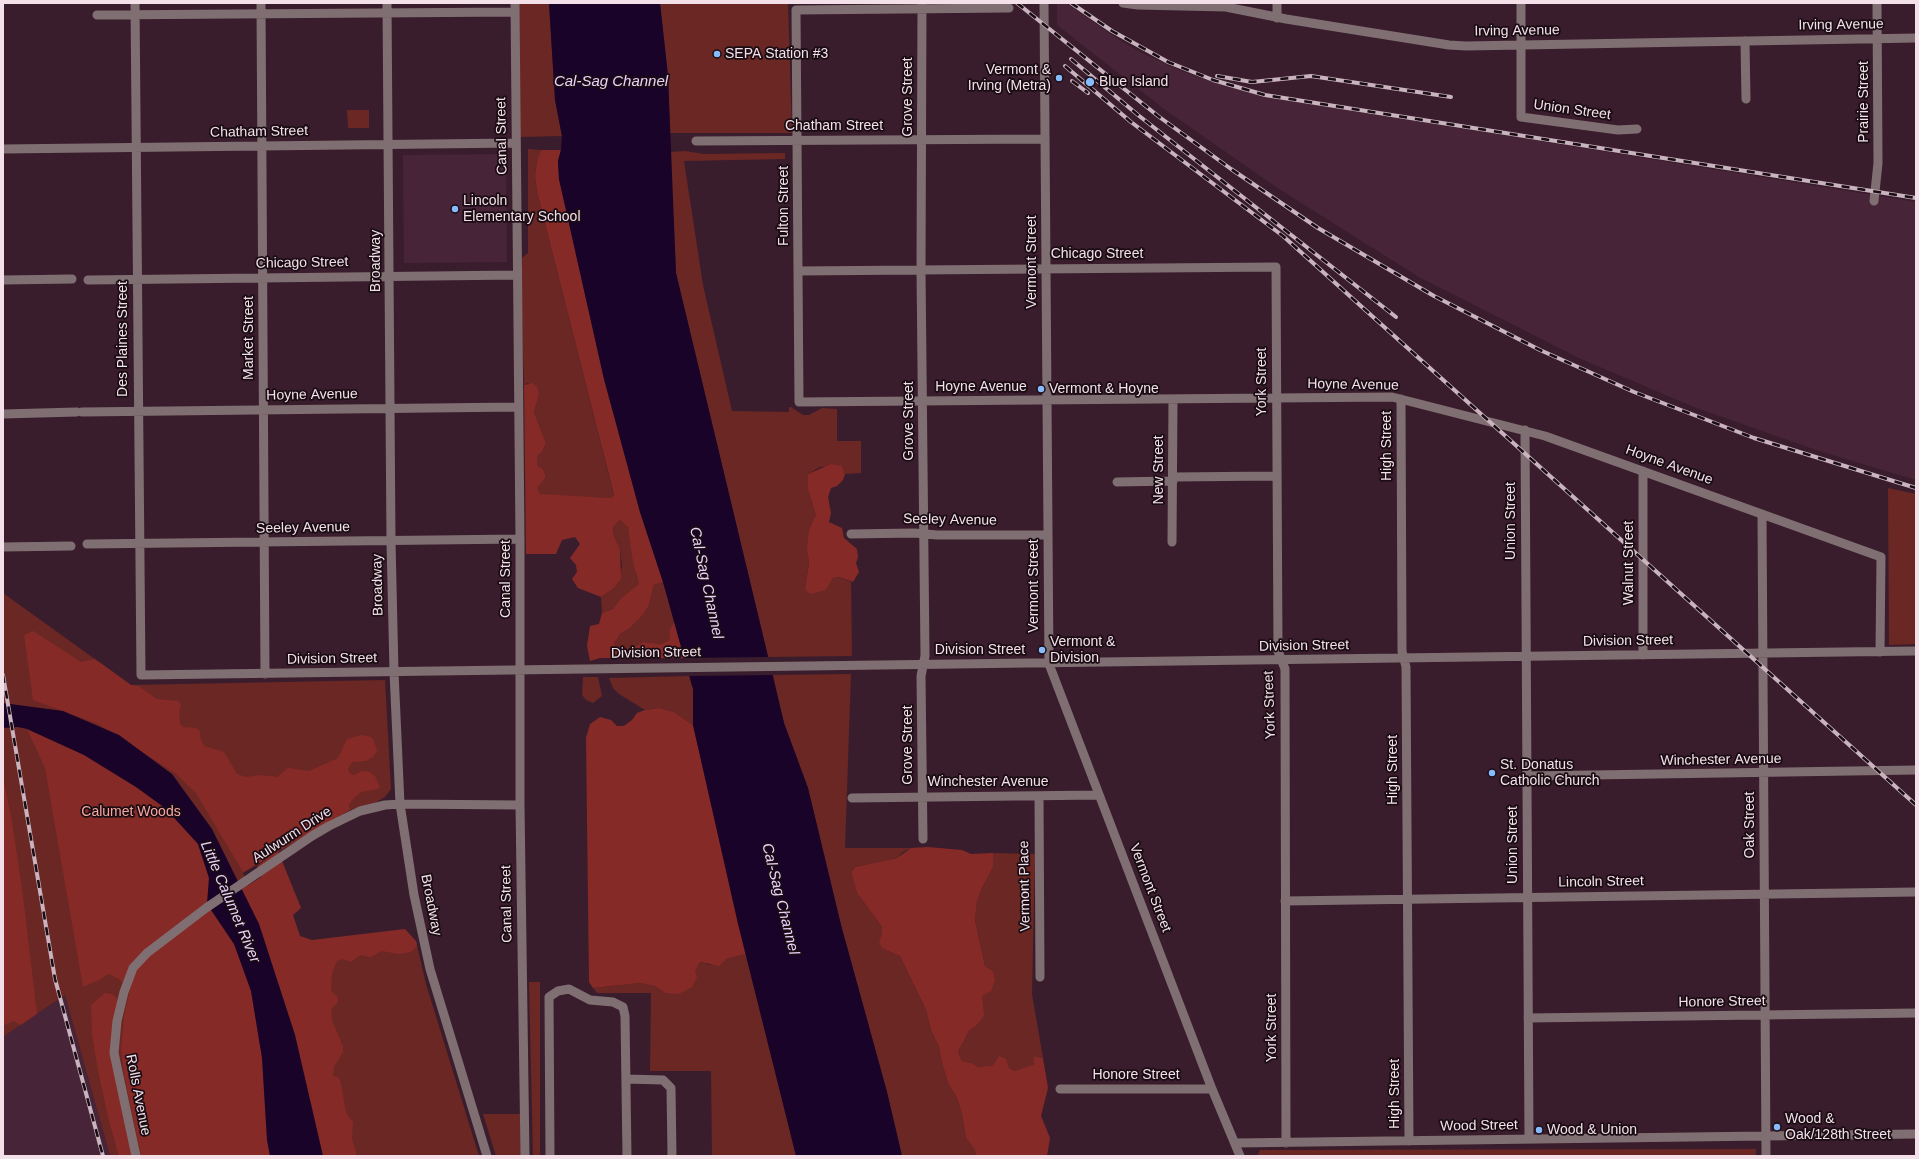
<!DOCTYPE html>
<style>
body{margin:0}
#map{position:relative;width:1919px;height:1159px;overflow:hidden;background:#3a1d2c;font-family:Helvetica,sans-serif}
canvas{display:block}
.frame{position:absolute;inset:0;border:4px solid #f4e0e9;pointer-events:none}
</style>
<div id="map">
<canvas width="1919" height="1159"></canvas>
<div class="frame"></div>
</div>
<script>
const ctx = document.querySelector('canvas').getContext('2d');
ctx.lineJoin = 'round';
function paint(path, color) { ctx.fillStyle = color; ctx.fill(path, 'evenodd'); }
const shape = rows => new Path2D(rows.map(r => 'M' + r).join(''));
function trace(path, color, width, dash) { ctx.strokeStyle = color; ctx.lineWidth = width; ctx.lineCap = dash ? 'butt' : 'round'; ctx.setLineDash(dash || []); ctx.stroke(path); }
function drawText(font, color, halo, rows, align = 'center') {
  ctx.font = font + ' Helvetica,sans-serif'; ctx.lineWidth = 3.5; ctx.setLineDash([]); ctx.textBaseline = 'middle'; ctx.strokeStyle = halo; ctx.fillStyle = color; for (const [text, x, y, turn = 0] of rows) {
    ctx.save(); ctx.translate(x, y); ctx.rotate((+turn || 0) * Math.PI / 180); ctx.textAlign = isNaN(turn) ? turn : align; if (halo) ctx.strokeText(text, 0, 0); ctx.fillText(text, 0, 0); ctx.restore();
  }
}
const built = shape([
 [1057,3,1066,3,1118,39,1142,53,1179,70,1212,82,1267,97,1916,202,1916,480,1816,450,1694,407,1581,359,1419,277,1279,189,1164,109,1057,25],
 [506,154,507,262,404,263,403,155],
 [65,995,110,1156,3,1156,3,1037]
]);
const green = shape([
 [519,3,549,3,555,100,562,136,520,137],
 [660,3,788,3,792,133,670,133,668,76],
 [347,110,369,110,369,128,348,128],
 [528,149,541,150,537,160,535,176,537,192,612,488,614,495,611,498,546,496,540,494,536,488,546,477,543,469,537,465,537,456,542,452,546,443,534,412,539,395,528,383,524,385,521,279,522,258,528,253],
 [685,151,704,154,785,153,785,159,684,161,703,285,732,411,789,412,789,407,791,407,803,415,809,415,822,408,837,409,837,441,861,441,861,473,845,474,842,466,820,467,808,474,808,490,816,515,807,550,809,563,805,589,818,591,826,590,833,578,839,577,851,582,852,656,768,657,676,273,670,152],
 [1888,488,1916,494,1916,644,1889,645],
 [620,520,628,526,637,578,640,584,620,599,613,609,602,613,601,597,613,589,622,567,620,549,614,536,613,527],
 [663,582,674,622,669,631,671,640,661,644,644,642,628,650,618,649,614,644,620,634,630,628,649,605,654,585],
 [3,593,131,685,385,680,391,789,385,797,375,803,350,810,243,873,281,959,416,941,426,984,479,1156,110,1156,65,995,3,1037],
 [851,674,845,848,911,848,903,852,897,858,855,867,851,872,857,893,882,927,883,949,900,956,926,1010,931,1030,939,1047,942,1063,948,1083,957,1098,962,1114,966,1138,975,1150,976,1156,902,1156,887,1092,841,925,808,788,784,723,773,675],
 [689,676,693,689,693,725,674,712,659,708,645,710,619,694,613,688,609,678],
 [583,677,598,677,602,696,593,703,586,700,582,695],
 [993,853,1035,854,1032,994,1043,1058,1034,1056,1034,1064,1015,1071,1009,1068,999,1056,993,1065,979,1067,971,1063,962,1061,958,1052,969,1031,976,1026,982,1004,982,996,993,971,985,966,975,920,977,902,981,890,993,867],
 [746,954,781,1094,796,1156,712,1156,711,1071,650,1071,651,993,597,993,593,988,640,983,655,986,665,993,695,971,700,962,710,965,726,959],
 [529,982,540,982,540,1156,533,1156],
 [483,1114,520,1114,521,1156,496,1156],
 [1756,1149,1756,1156,1257,1156,1260,1150]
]);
const forest = shape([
 [541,150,561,150,558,161,559,179,604,379,640,512,663,582,654,585,649,605,644,613,630,628,620,634,614,644,618,649,628,650,644,642,661,644,670,640,669,631,674,622,684,658,600,658,590,661,587,646,590,626,599,624,602,613,613,609,620,599,639,584,633,562,628,527,620,520,613,527,614,536,620,549,621,579,613,589,601,597,578,588,572,579,577,572,576,565,570,558,580,544,575,537,562,540,556,554,526,554,524,385,533,383,537,387,539,395,534,412,546,443,542,452,537,456,537,465,543,469,546,477,537,488,540,494,611,498,614,495,537,192,535,176,537,160],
 [831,464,842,466,845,474,843,480,837,486,831,488,828,497,831,513,829,522,842,528,844,538,857,549,858,557,856,563,859,572,853,582,839,577,833,578,826,590,810,594,805,589,809,563,807,550,809,530,816,515,808,490,808,474],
 [33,631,81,662,95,659,131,685,138,686,157,699,179,701,181,706,179,711,180,723,183,727,196,728,200,731,200,737,204,746,224,752,237,774,246,777,261,775,277,777,288,768,309,771,338,758,347,739,362,735,371,737,374,741,377,751,373,757,366,761,352,762,348,769,350,774,354,775,362,771,369,772,375,776,380,787,378,789,361,792,352,800,349,805,350,810,278,851,301,908,293,915,300,936,312,940,405,929,416,941,417,946,411,952,398,954,382,951,370,957,360,955,351,962,342,959,337,961,332,973,331,991,337,996,338,1000,337,1003,331,1009,332,1020,343,1047,343,1052,334,1067,333,1076,338,1077,341,1083,346,1113,353,1122,352,1139,357,1156,323,1156,295,1035,259,924,241,890,261,877,257,866,271,856,243,872,196,793,175,773,98,724,33,700,24,635],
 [659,708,674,712,693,725,746,954,726,959,719,966,700,962,695,971,697,977,692,987,679,994,665,993,655,986,640,983,593,988,589,982,586,738,590,724,600,717,611,720,617,726,624,726,632,720,637,713,645,710],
 [27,729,84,755,136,787,165,808,199,844,198,845,209,878,207,904,234,944,251,991,262,1058,267,1140,270,1156,141,1156,124,1074,121,1049,124,1017,130,989,119,979,108,974,99,980,83,987,45,768],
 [3,778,12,821,23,896,37,1014,21,1025,14,1021,3,1026],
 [928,847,962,850,971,854,993,853,993,867,981,890,977,902,975,920,985,966,993,971,995,980,991,991,982,996,984,1016,976,1026,969,1031,958,1052,962,1061,971,1063,979,1067,993,1065,999,1056,1006,1059,1009,1068,1015,1071,1034,1064,1034,1056,1043,1058,1048,1088,1041,1116,1050,1138,1047,1156,976,1156,975,1150,966,1138,962,1114,957,1098,948,1083,942,1063,939,1047,931,1030,926,1010,900,956,883,949,879,942,882,935,882,927,857,893,851,872,855,867,897,858,911,848],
 [105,993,112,994,117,998,119,1008,114,1053,134,1156,119,1156,109,1121,98,1071,92,1034,91,1005]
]);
const water = shape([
 [549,3,660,3,668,76,676,273,784,723,808,788,841,925,887,1092,902,1156,796,1156,738,924,693,725,693,689,663,582,640,512,604,379,559,179,558,161,561,150,562,136,555,100],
 [3,703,63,711,119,735,172,774,212,829,259,924,295,1035,323,1156,270,1156,267,1140,262,1058,251,991,234,944,207,904,209,878,198,844,165,808,136,787,84,755,27,729,18,727,3,728]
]);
const pier = shape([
 [770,657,775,675,687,676,682,658]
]);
const minor = shape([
 [135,3,141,675,1916,651],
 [261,3,265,674],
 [387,3,391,541,394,672,400,804,414,895,430,969,487,1156],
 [515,3,520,539,520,805,525,1156],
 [922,3,921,270,925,656,921,676,923,839],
 [1044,3,1049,664,1212,1089,1240,1156],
 [1123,3,1138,5,1226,7,1286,19,1449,45,1466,46,1916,38],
 [1277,3,1277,18],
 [1521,3,1521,117,1618,130,1637,129],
 [1009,8,796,10,799,402,1392,397,1412,402,1545,436,1881,557,1880,652],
 [97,15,515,12],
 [1745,41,1746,99],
 [696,141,1045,139],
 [3,149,516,143],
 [1874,201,1878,163,1877,3],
 [798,271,1276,267,1278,651,1285,669,1286,1143],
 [3,280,72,279],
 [88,280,517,275],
 [1401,399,1402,651,1406,667,1409,1141],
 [82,412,518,407],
 [3,414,77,412],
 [1525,430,1529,1139],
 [1643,471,1643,655],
 [1173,477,1276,476],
 [1117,482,1173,481],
 [1762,514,1766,1156],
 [851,534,914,533,937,535,1048,535],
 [1172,542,1173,399],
 [87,544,520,539],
 [3,547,71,546],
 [1527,776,1916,770],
 [1039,796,1040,977],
 [852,798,1099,795],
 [1285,901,1916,892],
 [1528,1018,1916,1013],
 [626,1079,663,1080,671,1088,672,1156],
 [1060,1089,1212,1089],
 [1235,1143,1916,1134],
 [136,1156,114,1053,117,1021,124,992,133,968,147,953,206,908,312,836,329,826,360,811,385,805,400,804,520,805],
 [550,1156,549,997,558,991,569,989,590,1000,613,1002,623,1007,625,1016,627,1156]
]);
const rail = shape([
 [1017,3,1158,116,1231,169,1318,228,1434,296,1540,350,1634,392,1754,438,1916,488],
 [1071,3,1112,31,1168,62,1213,80,1265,95,1916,198],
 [1071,59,1138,115,1396,317],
 [1065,66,1131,122,1283,236,1916,805],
 [1217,76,1252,82,1311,76,1451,97],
 [1072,81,1088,93],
 [3,675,55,979,103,1156]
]);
const markers = [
 [717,54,4,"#87bbfb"],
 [1059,78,4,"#87bbfb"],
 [1090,82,5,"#87bbfb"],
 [455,209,4,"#87bbfb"],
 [1041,389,4,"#87bbfb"],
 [1042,650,4,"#87bbfb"],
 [1492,773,4,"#87bbfb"],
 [1777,1127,4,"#87bbfb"],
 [1539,1130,4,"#87bbfb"]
];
const streetNames = [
 ["Irving Avenue",1841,25,-1],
 ["Irving Avenue",1517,31,-1],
 ["Grove Street",908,97,-90],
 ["Prairie Street",1864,102,-90],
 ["Union Street",1572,110,8],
 ["Chatham Street",834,126],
 ["Chatham Street",259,132,-1],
 ["Canal Street",502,136,-91],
 ["Fulton Street",784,206,-90],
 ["Chicago Street",1097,254],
 ["Broadway",376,261,-90],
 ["Vermont Street",1032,262,-90],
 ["Chicago Street",302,263,-1],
 ["Market Street",249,338,-90],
 ["Des Plaines Street",123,339,-90],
 ["York Street",1262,382,-90],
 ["Hoyne Avenue",1353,385,1],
 ["Hoyne Avenue",981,387],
 ["Hoyne Avenue",312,395,-1],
 ["Grove Street",909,421,-90],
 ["High Street",1387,446,-90],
 ["Hoyne Avenue",1669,465,20],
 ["New Street",1159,470,-90],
 ["Seeley Avenue",950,520,1],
 ["Union Street",1511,521,-90],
 ["Seeley Avenue",303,528,-1],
 ["Walnut Street",1629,563,-90],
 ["Canal Street",506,579,-90],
 ["Broadway",378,585,-91],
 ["Vermont Street",1034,586,-90],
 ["Division Street",1628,641,-1],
 ["Division Street",1304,646,-1],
 ["Division Street",980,650],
 ["Division Street",656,653,-1],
 ["Division Street",332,659,-1],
 ["York Street",1270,705,-92],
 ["Grove Street",908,745,-90],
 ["Winchester Avenue",1721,760,-1],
 ["High Street",1393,770,-90],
 ["Winchester Avenue",988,782],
 ["Oak Street",1750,825,-90],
 ["Aulwurm Drive",292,835,-33],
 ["Union Street",1513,845,-90],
 ["Lincoln Street",1601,882,-1],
 ["Vermont Place",1025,886,-91],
 ["Vermont Street",1150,888,69],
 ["Canal Street",507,904,-91],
 ["Broadway",431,905,79],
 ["Honore Street",1722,1002,-1],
 ["York Street",1272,1028,-90],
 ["Honore Street",1136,1075],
 ["High Street",1395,1094,-90],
 ["Rolls Avenue",138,1095,79],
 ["Wood Street",1479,1126,-1]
];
const poiNames = [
 ["SEPA Station #3",725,54],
 ["Vermont &",1051,70,"right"],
 ["Irving (Metra)",1051,86,"right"],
 ["Blue Island",1099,82],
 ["Lincoln",463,201],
 ["Elementary School",463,217],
 ["Vermont & Hoyne",1049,389],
 ["Vermont &",1050,642],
 ["Division",1050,658],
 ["St. Donatus",1500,765],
 ["Catholic Church",1500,781],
 ["Wood &",1785,1119],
 ["Oak/128th Street",1785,1135],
 ["Wood & Union",1547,1130]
];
const parkNames = [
 ["Calumet Woods",131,812]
];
const waterNames = [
 ["Cal-Sag Channel",611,82],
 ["Cal-Sag Channel",706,583,78],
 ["Cal-Sag Channel",780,899,76],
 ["Little Calumet River",230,902,67]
];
paint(built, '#472437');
paint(green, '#6b2724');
paint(forest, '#862a27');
paint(water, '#1a0328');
paint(pier, '#3a1d2c');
trace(minor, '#806f72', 9);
trace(rail, '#c9b3be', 4);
trace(rail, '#190c13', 2.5, [8]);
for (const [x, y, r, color] of markers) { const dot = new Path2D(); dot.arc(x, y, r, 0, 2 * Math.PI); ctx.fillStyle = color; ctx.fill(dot); trace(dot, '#190c13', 1.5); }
drawText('14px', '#f4e0e9', '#190c13', streetNames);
drawText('14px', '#f4e0e9', '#190c13', poiNames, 'left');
drawText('14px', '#f7a8a0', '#190c13', parkNames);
drawText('italic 15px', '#e9d1fb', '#190c13', waterNames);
</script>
